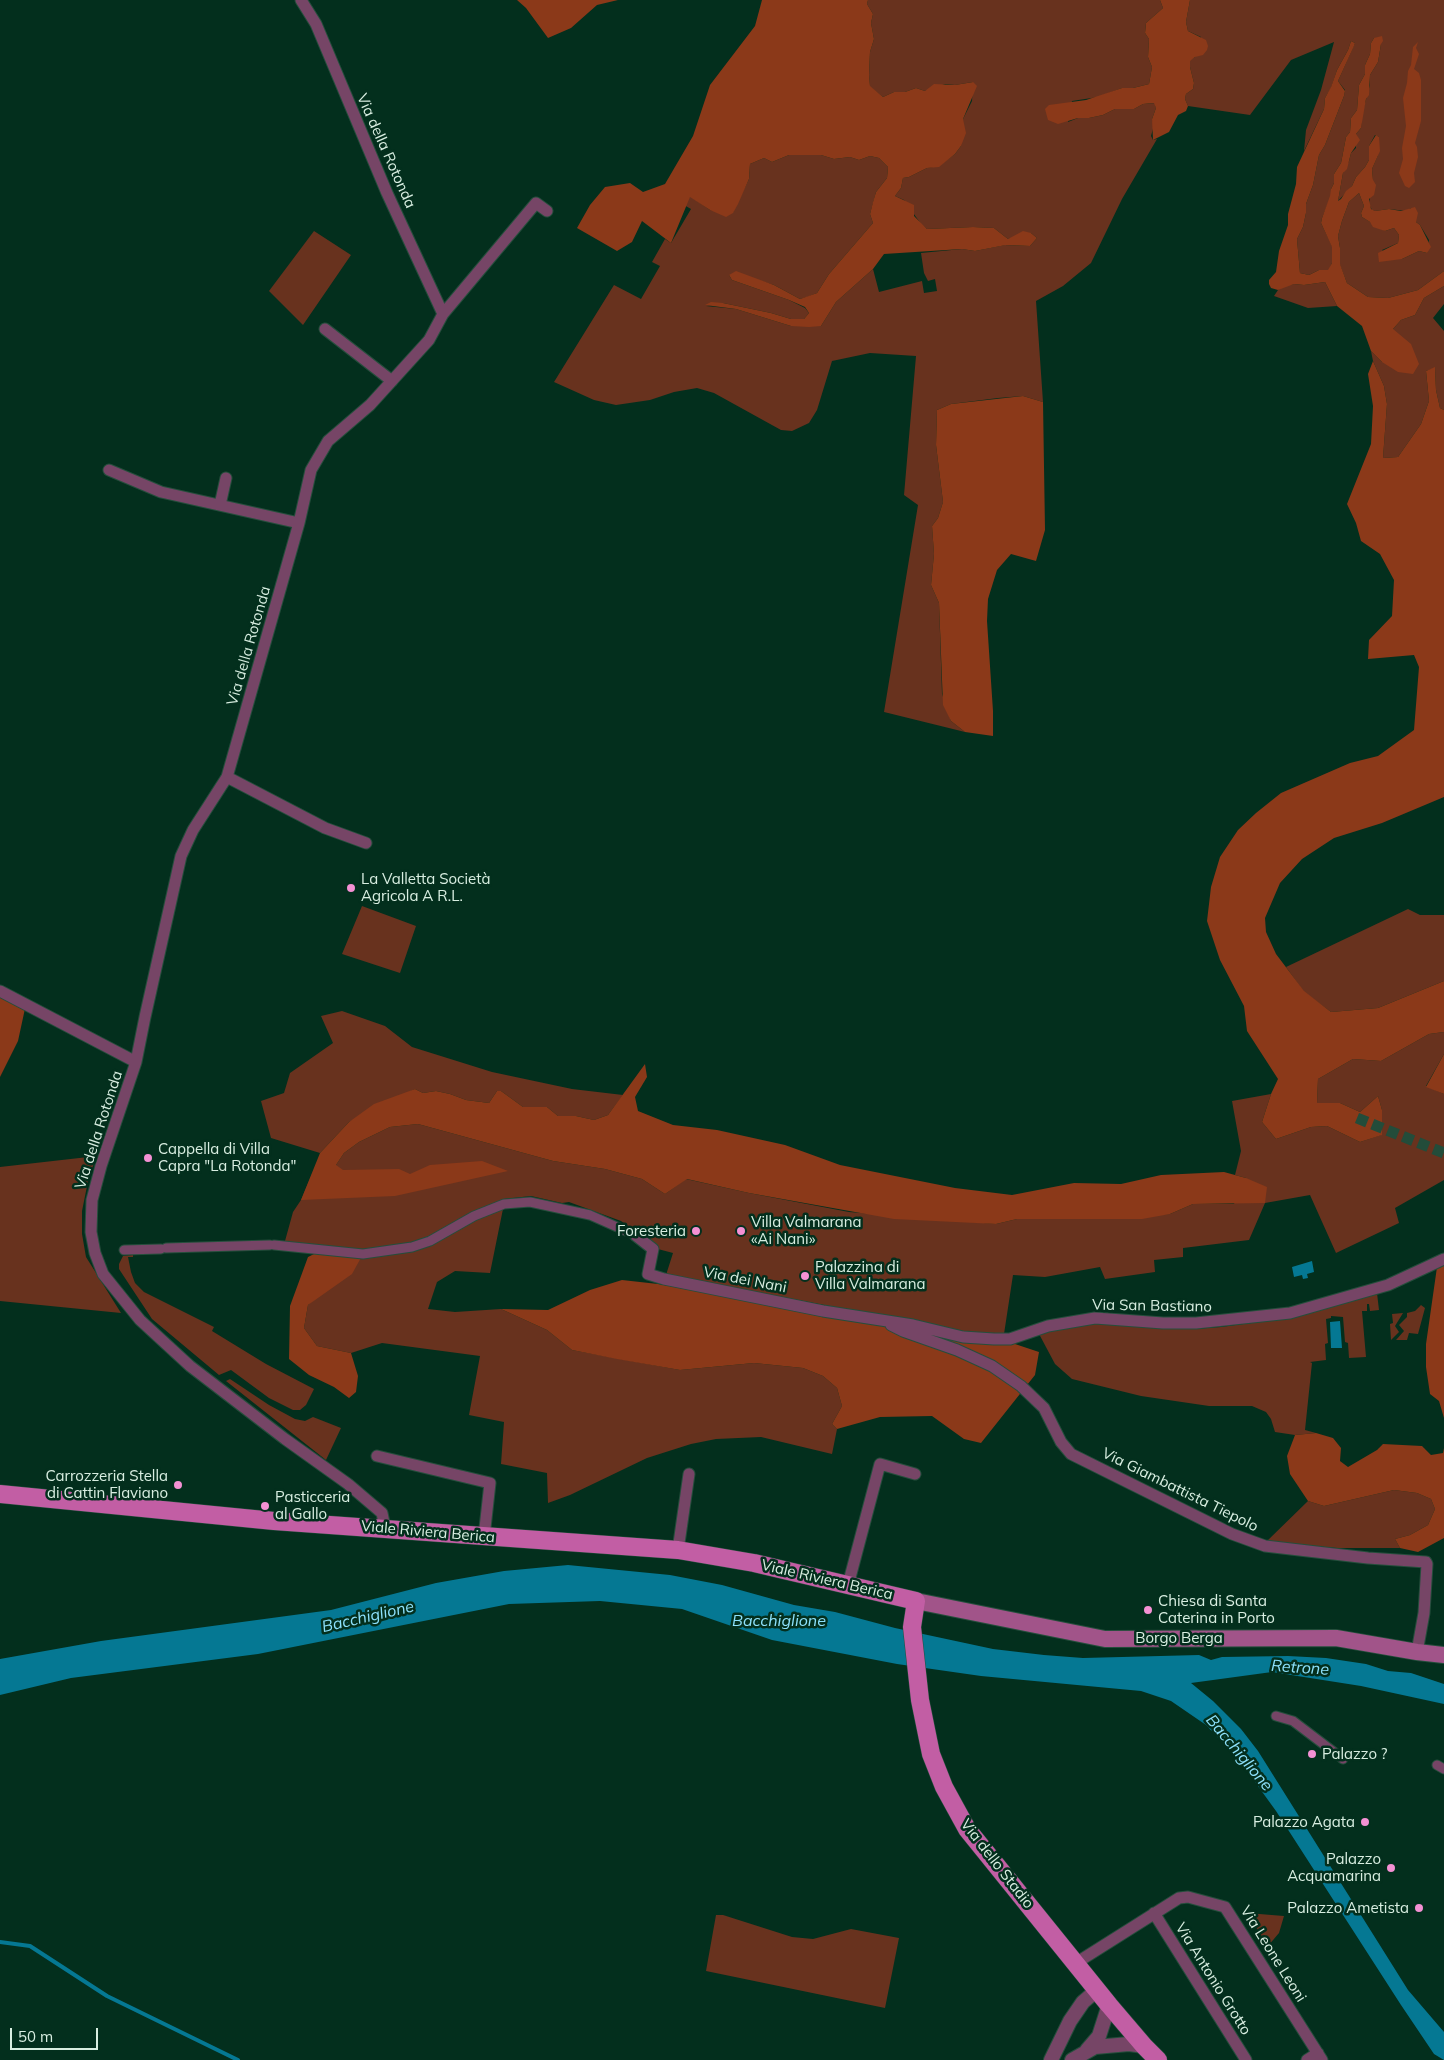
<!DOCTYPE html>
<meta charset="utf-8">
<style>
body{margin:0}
#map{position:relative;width:1444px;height:2060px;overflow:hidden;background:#032f1d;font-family:Mulish,sans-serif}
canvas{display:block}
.scale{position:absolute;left:10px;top:2028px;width:88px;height:22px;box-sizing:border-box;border:2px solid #d8eee1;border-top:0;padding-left:6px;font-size:15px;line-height:18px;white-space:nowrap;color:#d8eee1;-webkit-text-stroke:4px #032f1d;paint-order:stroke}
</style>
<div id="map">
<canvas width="1444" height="2060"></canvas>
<div class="scale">50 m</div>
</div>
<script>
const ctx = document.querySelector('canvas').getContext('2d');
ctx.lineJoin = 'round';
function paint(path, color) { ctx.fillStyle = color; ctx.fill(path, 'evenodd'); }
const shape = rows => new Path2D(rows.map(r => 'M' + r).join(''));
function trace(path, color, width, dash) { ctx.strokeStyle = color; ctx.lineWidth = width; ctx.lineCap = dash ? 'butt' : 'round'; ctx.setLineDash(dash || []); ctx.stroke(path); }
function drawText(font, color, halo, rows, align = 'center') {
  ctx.font = font + ' Mulish,sans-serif'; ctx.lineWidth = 5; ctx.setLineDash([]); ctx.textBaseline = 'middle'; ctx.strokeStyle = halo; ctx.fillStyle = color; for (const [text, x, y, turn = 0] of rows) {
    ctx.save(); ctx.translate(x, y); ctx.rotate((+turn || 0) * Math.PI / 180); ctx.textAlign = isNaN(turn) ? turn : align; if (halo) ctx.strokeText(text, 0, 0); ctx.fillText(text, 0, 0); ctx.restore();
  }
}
const green = shape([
 [868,0,1160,0,1163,8,1146,23,1145,33,1149,39,1148,57,1152,67,1149,84,1133,88,1122,88,1098,97,1072,101,1068,122,1078,118,1089,118,1103,115,1115,109,1134,109,1143,104,1155,103,1156,108,1152,119,1154,125,1151,136,1153,140,1157,139,1122,199,1091,263,1063,286,1036,301,1043,402,1023,396,998,398,951,404,937,410,936,445,943,502,938,518,932,526,934,554,931,585,939,603,942,694,951,721,965,732,884,712,918,505,904,495,916,356,870,353,832,361,817,410,809,423,792,431,781,430,714,393,697,388,674,392,650,400,616,405,594,400,554,382,614,285,641,299,660,266,652,262,665,239,671,243,691,209,684,205,690,196,710,210,733,212,749,179,750,164,764,158,772,162,789,155,821,155,834,159,850,157,859,160,870,156,879,158,888,167,887,178,876,192,870,214,873,223,829,274,817,293,807,297,800,299,774,285,758,280,729,275,732,280,789,300,805,308,809,313,804,319,791,319,771,313,723,303,706,306,736,309,791,326,821,326,836,302,873,269,879,292,922,281,924,293,937,291,935,279,928,281,924,273,921,253,962,249,975,251,1005,245,1030,246,1037,238,1031,233,1008,239,994,228,973,227,927,229,921,224,904,200,895,196,901,188,903,178,909,177,927,168,939,166,955,154,961,146,963,119,972,101,973,82,955,85,945,84,925,91,916,88,905,92,894,92,883,97,870,87,869,75,870,52,874,39,871,23,873,14,867,4],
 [1190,0,1444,0,1444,271,1418,290,1388,298,1368,297,1347,283,1340,265,1340,248,1338,236,1342,221,1349,202,1359,193,1364,206,1361,213,1362,217,1385,231,1394,228,1399,235,1398,243,1382,250,1391,259,1402,259,1419,251,1427,253,1429,240,1420,225,1416,222,1411,208,1406,211,1389,209,1375,211,1372,210,1369,204,1373,180,1372,169,1378,155,1379,137,1375,135,1369,146,1369,160,1365,167,1356,177,1352,186,1338,201,1343,173,1349,161,1351,153,1356,148,1356,134,1361,128,1362,114,1370,85,1370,75,1378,62,1381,44,1374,38,1371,43,1370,54,1365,65,1365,74,1359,85,1357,110,1351,118,1350,132,1346,137,1341,163,1334,174,1334,183,1331,189,1331,196,1322,218,1321,223,1332,246,1332,263,1329,270,1319,270,1309,275,1300,273,1297,239,1303,227,1306,213,1306,204,1313,185,1319,155,1325,145,1344,96,1345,90,1338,81,1355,43,1351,41,1348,50,1337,70,1331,88,1325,98,1324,109,1304,151,1306,130,1321,90,1334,42,1291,60,1250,115,1188,106,1185,99,1186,94,1193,89,1194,83,1190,67,1190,60,1195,57,1201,37,1188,31,1186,22],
 [314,231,351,255,303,325,269,291],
 [1325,282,1337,306,1308,308,1274,296,1278,290,1284,286,1294,284,1304,285],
 [1444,286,1444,304,1433,318,1444,331,1444,410,1440,408,1436,390,1435,368,1426,371,1429,401,1421,424,1398,457,1383,458,1387,404,1384,386,1373,361,1371,351,1382,362,1393,329,1401,320,1415,315,1424,298],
 [362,906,416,926,400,973,342,954],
 [1408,909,1420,915,1444,915,1444,981,1378,1008,1331,1012,1304,992,1286,967],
 [342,1011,385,1026,412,1047,492,1072,572,1089,623,1095,608,1115,594,1120,576,1116,558,1116,547,1107,523,1107,501,1091,497,1091,489,1103,466,1100,450,1094,436,1091,423,1093,415,1089,349,1122,320,1153,271,1138,261,1101,284,1093,290,1073,333,1043,321,1016],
 [1444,1032,1444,1054,1426,1086,1444,1094,1444,1180,1395,1208,1399,1223,1336,1253,1310,1195,1265,1203,1249,1240,1183,1248,1183,1257,1154,1260,1155,1272,1105,1279,1100,1267,1045,1277,1013,1275,1004,1334,977,1334,666,1275,673,1253,654,1248,655,1245,621,1221,569,1202,562,1203,531,1196,504,1199,473,1213,429,1239,408,1244,361,1251,321,1248,285,1241,293,1212,301,1200,312,1174,336,1165,344,1153,359,1142,390,1127,418,1124,553,1161,605,1169,642,1179,665,1194,686,1179,749,1193,849,1212,996,1224,1017,1219,1170,1214,1193,1204,1234,1204,1246,1178,1235,1175,1241,1151,1232,1101,1271,1094,1262,1122,1276,1139,1311,1127,1327,1126,1360,1142,1381,1135,1382,1110,1378,1096,1360,1112,1340,1103,1317,1103,1318,1079,1353,1059,1381,1061,1429,1034],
 [97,1156,89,1176,82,1211,82,1234,86,1257,121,1313,0,1301,0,1167],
 [504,1204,490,1273,455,1271,437,1282,428,1309,455,1312,501,1309,547,1330,572,1350,680,1370,754,1363,803,1368,823,1376,837,1388,842,1406,832,1424,837,1429,832,1454,761,1437,716,1439,691,1444,647,1458,570,1495,548,1503,547,1473,501,1464,504,1422,469,1415,480,1356,382,1343,351,1353,317,1346,304,1328,308,1305,363,1254,412,1247],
 [133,1255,133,1257,128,1257,131,1272,135,1283,144,1292,214,1327,212,1331,266,1364,314,1389,306,1405,300,1410,293,1410,269,1398,231,1370,219,1375,152,1319,119,1269,119,1264,123,1256],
 [1377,1293,1379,1310,1370,1311,1369,1304,1367,1304,1367,1311,1362,1311,1366,1357,1349,1358,1348,1343,1345,1342,1343,1317,1331,1316,1331,1318,1326,1319,1328,1343,1325,1344,1326,1360,1310,1362,1312,1363,1305,1430,1316,1433,1295,1435,1275,1432,1271,1419,1266,1412,1252,1406,1209,1406,1141,1396,1072,1379,1055,1364,1038,1332,1095,1320,1193,1329,1221,1327,1287,1318],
 [1421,1305,1425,1308,1418,1334,1409,1333,1407,1340,1396,1340,1404,1331,1399,1325,1407,1317,1407,1313,1415,1311],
 [1403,1313,1395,1326,1399,1332,1391,1340,1390,1324,1393,1323,1392,1314],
 [230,1379,269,1405,295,1419,305,1421,313,1417,341,1428,326,1460,226,1381],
 [1394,1490,1417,1493,1431,1499,1435,1509,1428,1525,1410,1535,1395,1539,1400,1548,1337,1548,1266,1542,1308,1501,1324,1506],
 [1247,1913,1284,1916,1279,1933,1268,1946],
 [716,1915,723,1915,792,1937,813,1939,851,1929,899,1938,885,2008,706,1971]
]);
const forest = shape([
 [517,0,618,0,597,5,571,28,548,38,526,8],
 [762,0,868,0,867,4,873,14,871,23,874,39,870,52,869,75,870,86,883,97,894,92,905,92,916,88,925,91,934,84,955,85,973,82,977,86,963,119,966,133,961,146,955,154,939,167,927,168,909,177,903,178,901,188,895,196,914,205,914,216,927,229,973,227,994,228,1008,239,1023,231,1031,233,1037,238,1030,246,1006,245,975,251,962,249,884,254,873,269,836,302,821,326,809,327,791,326,736,309,705,305,711,302,723,303,771,313,791,319,804,319,809,313,805,307,789,300,732,280,729,275,736,271,774,285,800,299,817,293,829,274,873,223,870,214,873,202,876,192,887,178,888,167,879,158,870,156,859,160,850,157,834,159,821,155,789,155,772,162,764,158,750,164,749,179,738,204,733,213,726,217,710,210,690,197,671,243,642,221,632,242,617,251,577,228,590,205,605,187,630,183,643,192,665,184,693,136,710,85,755,26],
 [1160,0,1190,0,1186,22,1188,31,1206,40,1208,46,1207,50,1203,55,1195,57,1190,61,1190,67,1194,83,1193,89,1186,94,1185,99,1188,106,1186,111,1178,115,1169,132,1153,140,1152,119,1156,108,1154,103,1143,104,1134,109,1115,109,1103,115,1089,118,1078,118,1058,124,1048,120,1045,109,1049,105,1086,100,1122,88,1133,88,1149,84,1152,67,1148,57,1149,39,1145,33,1146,23,1163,8],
 [1382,36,1383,41,1381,44,1378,62,1370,75,1369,95,1366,99,1361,128,1356,134,1360,140,1351,153,1347,169,1343,173,1338,201,1341,199,1346,191,1352,186,1356,177,1365,167,1369,160,1369,146,1376,135,1379,137,1380,151,1372,169,1373,180,1376,185,1374,195,1369,199,1371,209,1375,211,1389,209,1401,211,1415,207,1418,213,1416,222,1420,225,1431,247,1427,253,1419,251,1402,259,1379,262,1378,253,1398,243,1399,235,1394,228,1385,231,1373,227,1370,222,1362,217,1361,213,1364,206,1359,193,1349,202,1342,221,1338,236,1340,248,1340,264,1347,283,1368,297,1388,298,1418,290,1444,271,1444,286,1424,298,1415,315,1401,320,1393,329,1411,344,1419,364,1413,374,1398,372,1382,362,1371,351,1362,326,1337,306,1325,282,1304,285,1294,284,1278,290,1271,288,1269,284,1269,280,1276,272,1279,251,1288,225,1288,214,1296,184,1297,167,1324,109,1325,98,1331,87,1337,70,1348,50,1351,41,1355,43,1354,46,1338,81,1345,91,1344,96,1325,145,1319,155,1313,185,1306,204,1306,213,1303,227,1297,239,1300,273,1309,275,1319,270,1328,270,1332,263,1332,247,1321,223,1322,218,1330,196,1331,189,1334,183,1334,174,1341,163,1346,137,1350,132,1351,118,1357,110,1359,85,1365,74,1365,65,1370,54,1371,43,1374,38],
 [1418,42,1416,48,1419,54,1414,69,1419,73,1421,80,1421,121,1415,143,1417,147,1418,157,1414,173,1415,182,1409,188,1405,186,1399,173,1403,159,1402,148,1406,126,1403,98,1407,83,1408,71,1411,65,1413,47],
 [1373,361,1384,386,1387,404,1383,458,1398,457,1421,424,1429,401,1426,371,1435,367,1436,390,1440,408,1444,410,1444,797,1382,823,1334,838,1302,859,1280,883,1265,918,1266,932,1276,954,1304,991,1331,1012,1378,1008,1444,981,1444,1032,1429,1034,1381,1061,1353,1059,1318,1079,1317,1103,1340,1103,1360,1112,1378,1096,1382,1110,1382,1135,1360,1142,1327,1126,1311,1127,1276,1139,1262,1122,1271,1094,1278,1079,1247,1031,1244,1006,1220,960,1207,921,1211,887,1220,857,1238,830,1256,813,1281,793,1350,763,1378,756,1414,730,1419,667,1414,655,1368,659,1369,640,1392,616,1394,580,1380,554,1361,541,1356,523,1347,504,1371,444,1373,406,1368,374],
 [1023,396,1043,402,1045,530,1036,561,1011,554,997,570,988,599,987,621,993,711,993,736,965,732,951,721,943,705,939,603,931,585,934,554,932,526,938,518,943,502,936,445,937,410,951,404],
 [0,991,26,1004,18,1041,0,1077],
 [1444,1054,1444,1094,1426,1087],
 [645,1064,647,1077,635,1097,638,1111,673,1125,717,1130,785,1145,840,1165,955,1188,1012,1195,1074,1183,1121,1184,1161,1175,1224,1172,1246,1178,1267,1187,1265,1203,1193,1204,1170,1214,1142,1219,1017,1219,996,1224,894,1219,749,1193,687,1179,665,1194,642,1179,605,1169,553,1161,418,1124,390,1127,359,1142,344,1153,336,1165,343,1170,399,1169,410,1174,430,1165,482,1161,508,1171,395,1196,301,1200,320,1153,349,1122,374,1104,415,1089,423,1093,436,1091,450,1094,466,1100,489,1103,497,1091,501,1091,523,1107,547,1107,558,1116,576,1116,594,1120,608,1115],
 [322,1250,363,1254,352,1274,308,1305,304,1328,317,1346,351,1353,358,1376,356,1392,349,1398,334,1387,309,1375,289,1359,290,1306,308,1257],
 [1444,1263,1444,1418,1439,1401,1430,1394,1426,1367,1426,1344,1437,1267],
 [622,1280,658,1284,1012,1343,1039,1352,1035,1375,981,1443,964,1439,932,1416,880,1417,837,1429,832,1424,842,1406,837,1388,823,1376,803,1368,754,1363,680,1370,617,1359,572,1350,547,1330,501,1309,548,1310,590,1290],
 [1316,1433,1333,1438,1341,1448,1340,1461,1348,1467,1377,1450,1383,1444,1422,1446,1431,1455,1443,1453,1444,1448,1444,1538,1418,1552,1400,1548,1395,1539,1410,1535,1428,1525,1435,1509,1431,1499,1417,1493,1394,1490,1324,1506,1308,1501,1290,1474,1287,1456,1295,1435]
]);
const water = shape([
 [1312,1261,1314,1272,1307,1274,1308,1278,1303,1279,1302,1275,1294,1277,1292,1267],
 [1340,1321,1342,1348,1331,1348,1330,1322],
 [568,1565,670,1575,722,1585,794,1605,835,1612,895,1628,993,1649,1044,1655,1083,1658,1199,1655,1211,1660,1222,1657,1288,1656,1326,1658,1366,1664,1388,1671,1411,1673,1444,1684,1444,1704,1361,1686,1272,1672,1191,1683,1213,1701,1241,1729,1258,1751,1408,1990,1444,2032,1444,2060,1434,2054,1401,2005,1276,1811,1239,1760,1206,1725,1171,1701,1141,1691,981,1676,897,1664,772,1640,682,1609,600,1601,509,1604,258,1654,71,1678,0,1695,0,1659,101,1641,331,1610,436,1583,504,1571]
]);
const stream = shape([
 [0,1942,30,1946,107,1996,238,2060]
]);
const minorTunnel = shape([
 [1357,1118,1444,1153]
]);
const pedestrian = shape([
 [274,1245,363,1254,412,1247,430,1241,474,1216,504,1204,530,1202,590,1215,635,1235],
 [166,1248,270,1245],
 [124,1250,161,1249],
 [1276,1716,1293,1721,1343,1759],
 [1437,1765,1444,1769]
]);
const minor = shape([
 [301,0,316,24,387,193,443,314],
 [325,329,392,381],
 [109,470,161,492,299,523],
 [220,505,226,478],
 [227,777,325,828,366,843],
 [0,991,136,1062],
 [635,1235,653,1249,648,1274,664,1279,823,1311,913,1325,963,1337,994,1339,1010,1339,1048,1326,1095,1318,1163,1323,1196,1323,1290,1313,1388,1285,1444,1259],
 [891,1325,903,1331,957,1350,992,1366,1021,1386,1044,1408,1061,1442,1071,1454,1232,1534,1265,1546,1368,1558,1426,1562,1427,1564,1424,1613,1417,1652],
 [377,1456,490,1483,484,1537],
 [385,1528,382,1513,348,1484,285,1439,190,1366,140,1320,103,1274,95,1253,91,1232,92,1200,101,1166,136,1062,145,1017,181,856,193,830,227,777,299,523,311,470,328,441,370,405,429,340,443,314,536,203,547,211],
 [678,1550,689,1474],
 [848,1585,880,1464,915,1474],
 [1154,1913,1246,2060],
 [1076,1963,1179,1898,1188,1897,1225,1907,1322,2060],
 [1307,2060,1318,2053]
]);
const tertiary = shape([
 [1087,2050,1099,2036,1109,2005],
 [1051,2060,1070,2021,1083,2002,1097,1990],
 [1072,2060,1095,2047,1129,2044,1144,2046]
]);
const secondary = shape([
 [916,1601,1105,1639,1336,1638,1417,1652,1444,1655]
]);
const primary = shape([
 [0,1494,274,1521,678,1550,754,1563,916,1601,912,1627,920,1700,931,1754,944,1787,967,1829,984,1850,1109,2005,1144,2046,1158,2060]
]);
const markers = [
 [351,888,5,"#f491d4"],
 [148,1158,5,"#f491d4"],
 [696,1231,5,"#f491d4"],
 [741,1231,5,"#f491d4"],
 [805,1276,5,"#f491d4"],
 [178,1485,5,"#f491d4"],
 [265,1506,5,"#f491d4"],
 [1148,1610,5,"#f491d4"],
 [1312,1754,5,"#f491d4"],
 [1365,1822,5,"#f491d4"],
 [1391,1868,5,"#f491d4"],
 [1419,1908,5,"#f491d4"]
];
const streetNames = [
 ["Via della Rotonda",386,151,66],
 ["Via della Rotonda",249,646,-74],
 ["Via della Rotonda",99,1130,-72],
 ["Via dei Nani",745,1280,11],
 ["Via San Bastiano",1152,1306,1],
 ["Via Giambattista Tiepolo",1180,1490,26],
 ["Viale Riviera Berica",428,1532,5],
 ["Viale Riviera Berica",827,1580,13],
 ["Borgo Berga",1179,1638],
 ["Via dello Stadio",997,1864,52],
 ["Via Leone Leoni",1273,1954,58],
 ["Via Antonio Grotto",1213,1979,58]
];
const poiNames = [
 ["La Valletta Società",361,879],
 ["Agricola A R.L.",361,896],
 ["Cappella di Villa",158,1149],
 ["Capra \"La Rotonda\"",158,1166],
 ["Villa Valmarana",751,1222],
 ["«Ai Nani»",751,1239],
 ["Foresteria",686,1231,"right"],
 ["Palazzina di",815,1267],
 ["Villa Valmarana",815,1284],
 ["Carrozzeria Stella",168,1476,"right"],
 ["di Cattin Flaviano",168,1493,"right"],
 ["Pasticceria",275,1497],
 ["al Gallo",275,1514],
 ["Chiesa di Santa",1158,1601],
 ["Caterina in Porto",1158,1618],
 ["Palazzo ?",1322,1754],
 ["Palazzo Agata",1355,1822,"right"],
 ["Palazzo",1381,1859,"right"],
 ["Acquamarina",1381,1876,"right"],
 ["Palazzo Ametista",1409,1908,"right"]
];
const waterNames = [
 ["Bacchiglione",368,1617,-13],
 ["Bacchiglione",779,1621],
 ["Retrone",1300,1668,4],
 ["Bacchiglione",1239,1753,50]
];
paint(green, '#68321e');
paint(forest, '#8b3919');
paint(water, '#057893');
trace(stream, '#057893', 4);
trace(minorTunnel, '#234c3a', 11, [11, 5.5]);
trace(pedestrian, '#254e3c', 11);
trace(minor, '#254e3c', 13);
trace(tertiary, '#254e3c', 16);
trace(secondary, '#254e3c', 18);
trace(primary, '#254e3c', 19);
trace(pedestrian, '#764566', 9);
trace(minor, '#764566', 11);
trace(tertiary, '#764566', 14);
trace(secondary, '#a15489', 16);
trace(primary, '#c25ea4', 18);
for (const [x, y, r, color] of markers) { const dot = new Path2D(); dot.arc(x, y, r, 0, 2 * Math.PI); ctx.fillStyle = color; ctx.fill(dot); trace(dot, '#032f1d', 2); }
drawText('15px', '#d8eee1', '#032f1d', streetNames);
drawText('15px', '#d8eee1', '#032f1d', poiNames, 'left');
drawText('italic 16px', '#8de1fc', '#032f1d', waterNames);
</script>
